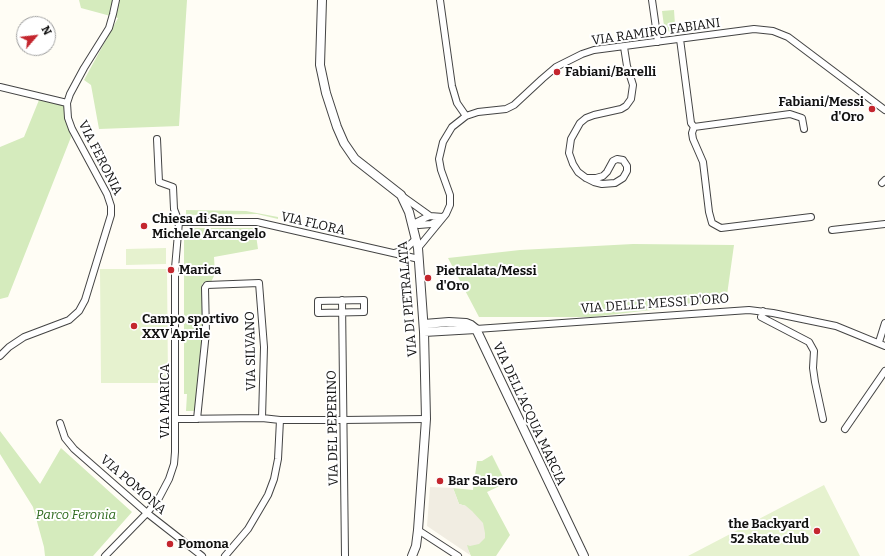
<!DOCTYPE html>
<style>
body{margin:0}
#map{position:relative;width:885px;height:556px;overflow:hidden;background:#fffdf5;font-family:Bitter,serif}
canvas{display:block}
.north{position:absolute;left:16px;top:16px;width:40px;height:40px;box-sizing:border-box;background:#fff;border:1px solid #a0a0a0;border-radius:50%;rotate:62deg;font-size:11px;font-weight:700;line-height:16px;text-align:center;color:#111}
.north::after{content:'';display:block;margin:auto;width:14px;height:18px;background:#c4262e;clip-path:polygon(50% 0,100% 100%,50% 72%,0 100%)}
</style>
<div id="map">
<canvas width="885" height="556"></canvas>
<div class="north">N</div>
</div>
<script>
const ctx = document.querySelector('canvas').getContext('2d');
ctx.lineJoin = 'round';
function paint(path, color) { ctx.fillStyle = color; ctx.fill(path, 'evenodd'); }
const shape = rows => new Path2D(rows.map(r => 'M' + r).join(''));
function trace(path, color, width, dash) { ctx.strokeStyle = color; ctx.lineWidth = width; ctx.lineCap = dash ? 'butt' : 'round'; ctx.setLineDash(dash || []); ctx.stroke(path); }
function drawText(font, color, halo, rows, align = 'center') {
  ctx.font = font + ' Bitter,serif'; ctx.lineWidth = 4; ctx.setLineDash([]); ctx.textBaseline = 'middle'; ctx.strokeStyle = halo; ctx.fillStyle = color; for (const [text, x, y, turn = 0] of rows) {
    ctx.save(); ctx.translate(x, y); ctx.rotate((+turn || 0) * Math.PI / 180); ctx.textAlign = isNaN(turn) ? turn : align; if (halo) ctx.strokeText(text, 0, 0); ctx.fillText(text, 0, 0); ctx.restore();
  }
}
const green = shape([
 [79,0,187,0,179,126,99,129,91,85,84,80,118,18,81,8],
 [674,10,675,25,679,24,680,33,673,34,670,33,664,26,662,11],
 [39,100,64,105,71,137,8,297,0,299,0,147,24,137],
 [186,210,246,211,278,217,278,219,257,214,186,215],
 [189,228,255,228,258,249,214,257,215,274,211,282,203,283,202,285,202,334,195,411,186,411,187,394,184,394,184,239],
 [633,244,734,245,727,295,710,303,592,317,479,317,448,258,520,250],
 [0,431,40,484,61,448,132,512,93,556,45,556,44,547,33,507,0,454],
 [492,455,506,483,487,492,510,535,496,556,471,556,466,545,466,506,459,504,453,488,473,490,477,461,482,461]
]);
const pitch = shape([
 [166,248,166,264,126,265,126,249],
 [100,269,167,269,168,383,101,383],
 [824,485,860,556,688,556]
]);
const plaza = shape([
 [430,487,453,488,459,504,466,506,472,511,483,523,485,533,485,538,479,544,470,546,467,545,470,555,427,526]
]);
const minor = shape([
 [440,0,452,86,457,103,466,116],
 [652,0,658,42],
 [680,39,691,123,694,127,692,133,693,139,703,162,709,212,712,223,721,228,811,217],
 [0,87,67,103],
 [694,127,790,114,802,118,804,129],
 [586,178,596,178,603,176,607,172,613,161,617,159,623,160,627,166,627,171,623,178,615,183,602,184,594,182,586,178,578,172,573,164,569,153,571,139,580,123,586,118,594,115,621,109,626,106,631,99,633,85,627,66,624,47],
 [882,183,885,180],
 [402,196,430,216],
 [179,222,257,222,419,259],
 [413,224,419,225,431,224,440,219],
 [413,224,425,218,430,216,443,217],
 [832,230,885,224],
 [418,248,446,214,450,205,450,195,441,170,439,159,443,142,452,127,466,116,478,112,506,109,514,105,542,79,556,67,582,54,594,50,754,29,773,31,788,37,885,110],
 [394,253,404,250,416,239],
 [342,300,345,556],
 [364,300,364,312,318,313,318,301,364,300],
 [763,311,761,317,809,342,814,351,813,368,815,382,823,419],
 [476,329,749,310,773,313,836,326,885,346],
 [879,342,885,323],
 [0,356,9,347,24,337,69,320,79,311,85,300,111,215,111,206,107,194,72,129,68,118,67,103,70,94,84,68,109,28,113,14,116,0],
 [176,419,262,418,280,420,343,420,426,419],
 [197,419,206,332,205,288,207,285,259,283,264,347,262,418],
 [60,423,65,438,74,449,147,513,202,556],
 [845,429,885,371],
 [418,530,458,556],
 [105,556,147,513,159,498,169,479,174,464,175,452,175,268,179,222,174,209,173,187,159,182,157,139],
 [225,556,248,529,268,495,274,479,278,459,280,420]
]);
const tertiary = shape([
 [322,0,320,65,326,93,337,127,344,143,355,159,401,195,409,212,418,248,424,332,426,419,418,530,416,546,412,556],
 [424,324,449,322,466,323,471,325,476,329,584,556],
 [424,332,476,329]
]);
const markers = [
 [557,72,4,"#c4262e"],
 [872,109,4,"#c4262e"],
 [144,226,4,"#c4262e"],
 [171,270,4,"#c4262e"],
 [428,278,4,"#c4262e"],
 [134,326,4,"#c4262e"],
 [440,481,4,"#c4262e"],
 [817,531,4,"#c4262e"],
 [170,544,4,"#c4262e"]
];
const streetNames = [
 ["VIA RAMIRO FABIANI",656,32,-8],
 ["VIA FERONIA",100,158,63],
 ["VIA FLORA",313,224,13],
 ["VIA DI PIETRALATA",408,299,-95],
 ["VIA DELLE MESSI D'ORO",655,304,-4],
 ["VIA SILVANO",251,351,-91],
 ["VIA MARICA",165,401,-90],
 ["VIA DELL'ACQUA MARCIA",529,414,65],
 ["VIA DEL PEPERINO",333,428,-91],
 ["VIA POMONA",133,485,41]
];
const poiNames = [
 ["Fabiani/Barelli",565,72],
 ["Fabiani/Messi",864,102,"right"],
 ["d'Oro",864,117,"right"],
 ["Chiesa di San",152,219],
 ["Michele Arcangelo",152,234],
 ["Marica",179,270],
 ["Pietralata/Messi",436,271],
 ["d'Oro",436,286],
 ["Campo sportivo",142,319],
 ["XXV Aprile",142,334],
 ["Bar Salsero",448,481],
 ["the Backyard",809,524,"right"],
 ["52 skate club",809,539,"right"],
 ["Pomona",178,544]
];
const parkNames = [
 ["Parco Feronia",76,515]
];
paint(green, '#d5ebbd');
paint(pitch, '#e6f2cf');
paint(plaza, '#f1ede2');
trace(minor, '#444', 8);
trace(tertiary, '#444', 10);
trace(minor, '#fff', 6);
trace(tertiary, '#fff', 8);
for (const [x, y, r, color] of markers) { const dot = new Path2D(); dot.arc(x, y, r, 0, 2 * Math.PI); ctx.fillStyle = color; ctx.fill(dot); trace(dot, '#fff', 1.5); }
drawText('13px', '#111', '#fff', streetNames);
drawText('bold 13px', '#111', '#fff', poiNames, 'left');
drawText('italic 13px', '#2f6b1f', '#fff', parkNames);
</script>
